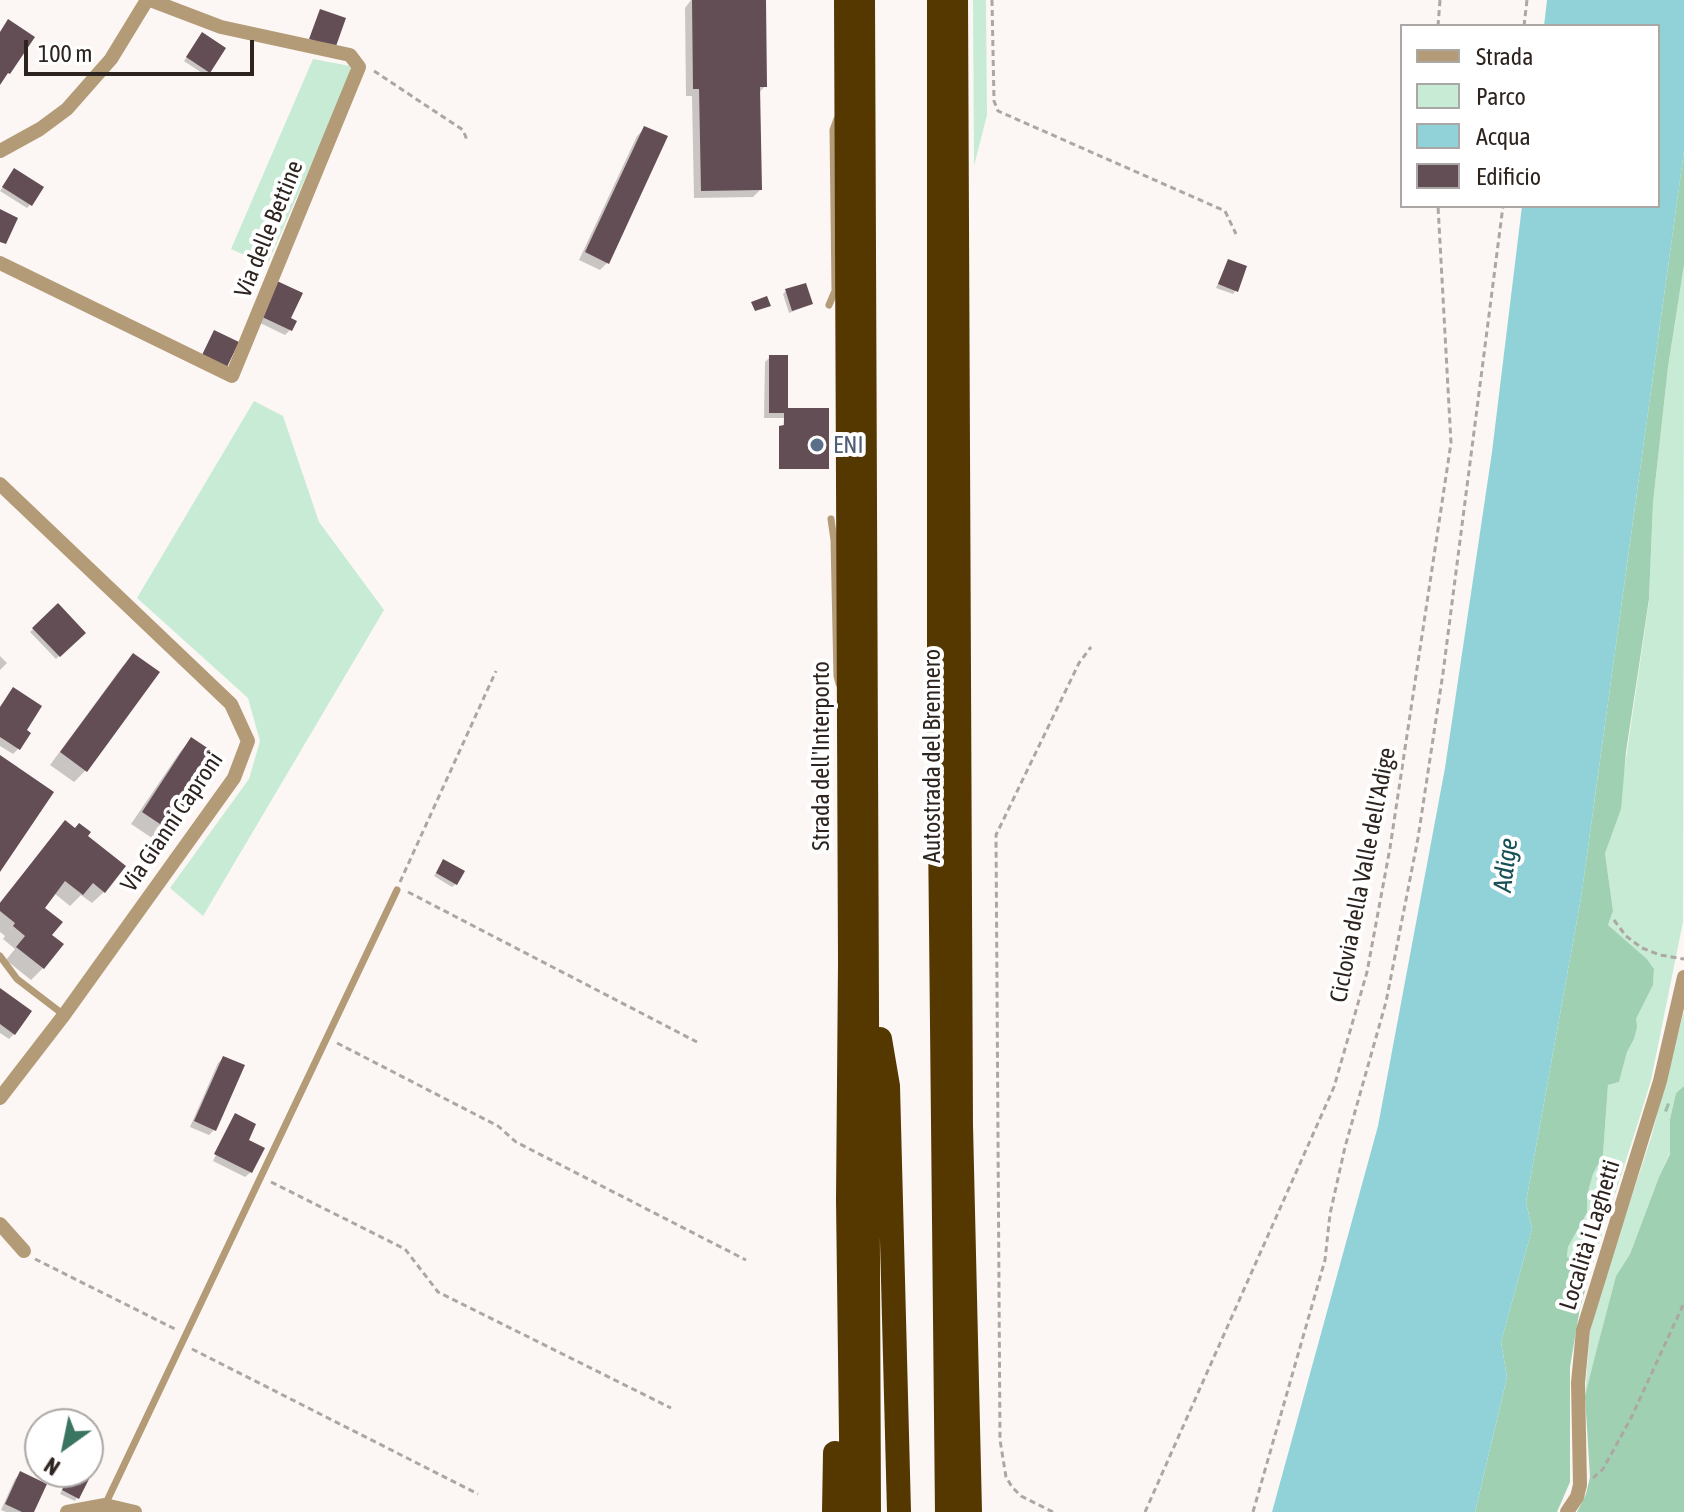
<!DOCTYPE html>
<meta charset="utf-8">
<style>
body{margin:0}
#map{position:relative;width:1684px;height:1512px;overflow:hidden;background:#fcf7f4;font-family:"Asap Condensed",sans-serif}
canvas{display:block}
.legend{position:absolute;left:1400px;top:24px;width:260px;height:184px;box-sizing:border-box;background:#fff;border:2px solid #aba7a5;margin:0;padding:10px 14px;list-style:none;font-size:24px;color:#2d241f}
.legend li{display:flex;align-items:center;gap:16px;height:40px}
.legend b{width:40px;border:2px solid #aba7a5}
.north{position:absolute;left:24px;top:1408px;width:80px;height:80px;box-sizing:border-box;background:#fff;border:2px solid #aba7a5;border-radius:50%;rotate:213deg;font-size:22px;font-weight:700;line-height:32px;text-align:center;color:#2d241f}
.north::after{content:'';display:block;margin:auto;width:28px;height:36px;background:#397560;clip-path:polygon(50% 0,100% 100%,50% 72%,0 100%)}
.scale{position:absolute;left:24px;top:40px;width:230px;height:36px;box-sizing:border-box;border:4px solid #2d241f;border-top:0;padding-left:10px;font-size:24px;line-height:28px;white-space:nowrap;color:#2d241f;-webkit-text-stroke:6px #fff;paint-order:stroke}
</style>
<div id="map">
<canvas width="1684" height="1512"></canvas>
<ul class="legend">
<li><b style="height:10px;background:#b49b77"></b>Strada</li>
<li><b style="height:22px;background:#c7ebd4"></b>Parco</li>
<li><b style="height:22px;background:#90d2d8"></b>Acqua</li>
<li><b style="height:22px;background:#644e56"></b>Edificio</li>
</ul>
<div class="north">N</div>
<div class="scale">100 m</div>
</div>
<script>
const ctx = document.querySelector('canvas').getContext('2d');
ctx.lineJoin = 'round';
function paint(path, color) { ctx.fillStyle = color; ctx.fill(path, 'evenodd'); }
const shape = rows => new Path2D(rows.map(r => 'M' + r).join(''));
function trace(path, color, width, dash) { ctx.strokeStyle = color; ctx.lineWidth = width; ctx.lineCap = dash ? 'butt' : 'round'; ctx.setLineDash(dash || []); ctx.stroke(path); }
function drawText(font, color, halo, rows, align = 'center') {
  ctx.font = font + ' "Asap Condensed",sans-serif'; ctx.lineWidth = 8; ctx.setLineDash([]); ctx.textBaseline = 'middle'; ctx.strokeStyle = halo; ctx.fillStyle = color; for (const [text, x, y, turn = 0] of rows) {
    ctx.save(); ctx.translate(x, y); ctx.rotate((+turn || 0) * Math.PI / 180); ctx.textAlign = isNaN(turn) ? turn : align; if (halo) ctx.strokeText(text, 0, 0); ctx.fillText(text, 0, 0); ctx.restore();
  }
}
const green = shape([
 [973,0,986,0,987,115,974,166],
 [313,59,350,66,351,74,267,265,231,249],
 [1684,265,1683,922,1651,1080,1637,1126,1596,1253,1577,1260,1567,1257,1568,1247,1587,1214,1587,1196,1593,1174,1603,1155,1608,1085,1619,1082,1627,1052,1634,1039,1636,1019,1653,985,1654,969,1647,959,1608,925,1613,911,1605,853,1623,779,1649,601,1653,503,1668,367],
 [254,401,283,416,319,522,384,610,203,916,170,888,249,779,260,741,248,698,137,598],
 [1684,1011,1684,1086,1676,1093,1670,1119,1670,1153,1659,1177,1630,1254,1616,1276,1585,1396,1590,1332,1599,1295,1651,1138]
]);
const forest = shape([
 [1684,151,1684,265,1668,367,1653,503,1649,599,1626,752,1621,809,1605,853,1613,911,1608,925,1647,959,1654,969,1653,985,1636,1019,1637,1027,1634,1039,1627,1052,1619,1082,1608,1085,1603,1155,1593,1174,1587,1196,1587,1213,1568,1247,1567,1257,1577,1260,1596,1253,1580,1308,1570,1367,1570,1482,1557,1512,1475,1512,1507,1377,1501,1342,1532,1229,1526,1202,1581,898],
 [1684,1086,1684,1512,1577,1512,1586,1494,1590,1477,1585,1396,1595,1356,1616,1276,1630,1254,1659,1177,1670,1154,1670,1119,1676,1093]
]);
const water = shape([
 [1547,0,1684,0,1684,151,1581,898,1526,1202,1532,1229,1501,1342,1507,1377,1475,1512,1272,1512,1378,1126,1445,768,1492,452,1522,206,1658,206,1658,26,1544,26]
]);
const shadow = shape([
 [691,0,764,0,765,86,759,93,760,190,753,197,694,198,692,96,686,96,685,8],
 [199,38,208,72,205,75,184,61],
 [645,128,608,262,600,270,579,260,637,136],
 [11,174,30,205,27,208,0,191],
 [1228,262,1236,290,1233,294,1216,288],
 [272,289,288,319,290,330,285,335,256,321],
 [786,291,811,304,789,313,783,294],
 [770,357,786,410,826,469,779,469,784,418,764,418,765,362],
 [57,606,83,633,56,659,30,632],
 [134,655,85,771,74,782,50,765,122,667],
 [0,656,7,663,0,670],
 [0,707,24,731,18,749,13,754,0,746],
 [191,740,170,831,158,842,131,824,180,752],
 [65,823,85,836,104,892,92,903,81,895,70,906,54,893,42,908,49,935,43,968,31,980,6,960,15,949,3,939,5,936,0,932,0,902],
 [440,865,456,884,452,887,434,876],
 [0,991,14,1034,9,1039,0,1033],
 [223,1058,214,1130,209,1135,190,1127,218,1063],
 [1667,1103,1670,1104,1667,1112,1664,1111],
 [235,1116,246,1140,251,1172,245,1177,213,1161],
 [40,1433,40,1455,31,1451],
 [88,1455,97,1460,75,1501,60,1494,71,1472,88,1472],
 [21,1473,32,1512,6,1512,1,1510,15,1479]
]);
const building = shape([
 [692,0,766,0,767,87,760,87,762,190,701,191,699,89,693,89],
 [320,9,346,18,335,49,309,39],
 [8,19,35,37,10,74,8,73,0,85,0,32],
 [202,32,226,48,210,73,186,57],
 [644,126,668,136,609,264,585,252],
 [14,168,44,187,32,206,2,187],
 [0,209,18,218,6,244,0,242],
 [1228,259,1247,266,1238,292,1218,284],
 [277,281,303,293,291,318,297,321,292,331,260,316],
 [806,283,813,304,792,311,785,289],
 [767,296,771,306,755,311,751,302],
 [214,330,239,342,227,367,202,355],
 [769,355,788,355,788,408,829,408,829,469,779,469,779,426,784,425,784,413,769,413],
 [58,603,86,633,60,657,32,628],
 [133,653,160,672,87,772,60,752],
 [13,687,42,706,27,730,31,733,20,750,0,737,0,707],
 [191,737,221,757,172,832,142,812],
 [0,755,54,792,0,872],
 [65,820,75,828,79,823,91,832,88,836,126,866,105,893,93,883,83,895,65,881,45,908,63,922,52,935,64,944,44,969,16,947,25,936,13,926,15,923,0,911,0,903],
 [443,859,465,871,457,885,436,873],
 [0,988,32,1011,15,1035,0,1024],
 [223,1056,245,1065,216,1131,194,1121],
 [235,1113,256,1124,249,1140,265,1148,252,1173,214,1154],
 [88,1453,99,1459,79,1499,62,1490,71,1472,88,1472],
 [20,1471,47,1484,34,1512,22,1512,5,1504]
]);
const path = shape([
 [992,0,994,101,998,111,1225,211,1236,234],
 [1438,26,1440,0],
 [1524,26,1527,0],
 [374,71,463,130,467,140],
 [400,882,496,671],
 [408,892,697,1042],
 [1614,920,1626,936,1642,948,1660,955,1684,959],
 [337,1043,498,1126,516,1142,746,1260],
 [271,1182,405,1249,438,1292,671,1408],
 [35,1259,175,1329],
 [192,1349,478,1494],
 [1593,1478,1603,1469,1631,1418,1684,1303],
 [1053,1512,1021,1496,1012,1487,1006,1477,1000,1440,996,835,1079,663,1091,647],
 [1145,1512,1334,1087,1367,972,1390,848,1451,443,1438,206],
 [1253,1512,1325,1260,1330,1214,1345,1147,1386,1002,1418,838,1443,673,1503,206]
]);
const lane = shape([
 [829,305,835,291,833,130,837,119],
 [831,519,834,540,837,676,839,684],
 [0,956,17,979,64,1015],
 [105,1505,397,890]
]);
const street = shape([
 [0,151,40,129,67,109,111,59,147,0],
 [0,263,232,376,359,67,350,55,221,27,150,0],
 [0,484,231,704,248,741,234,778,64,1015,0,1098],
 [0,1224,24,1251],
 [67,1512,105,1505,135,1512],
 [1567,1512,1577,1497,1580,1485,1578,1383,1583,1330,1660,1081,1684,977]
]);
const highway = shape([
 [846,0,850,963,848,1200,852,1512],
 [863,0,869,1512],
 [939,0,939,731,947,1512],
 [956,0,961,1125,970,1512],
 [880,1039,888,1086,899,1512],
 [834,1512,835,1453]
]);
const markers = [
 [817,445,8,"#5c6f8a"]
];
const streetNames = [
 ["Via delle Bettine",269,229,-68],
 ["Strada dell'Interporto",821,756,-90],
 ["Autostrada del Brennero",932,756,-90],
 ["Via Gianni Caproni",172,822,-56],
 ["Ciclovia della Valle dell'Adige",1363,875,-79],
 ["Località i Laghetti",1590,1235,-73]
];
const serviceNames = [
 ["ENI",833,445]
];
const waterNames = [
 ["Adige",1506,865,-83]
];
paint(green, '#c7ebd4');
paint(forest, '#9fd0b1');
paint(water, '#90d2d8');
paint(shadow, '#0003');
paint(building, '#644e56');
trace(path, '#ada7a3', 3, [6, 4]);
trace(lane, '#b49b77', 7);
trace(street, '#b49b77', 14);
trace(highway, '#553700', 24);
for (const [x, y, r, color] of markers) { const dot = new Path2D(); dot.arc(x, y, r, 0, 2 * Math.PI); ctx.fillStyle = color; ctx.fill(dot); trace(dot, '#fff', 3); }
drawText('24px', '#2d241f', '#fff', streetNames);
drawText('24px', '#4e5e75', '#fff', serviceNames, 'left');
drawText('italic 26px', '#175156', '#fff', waterNames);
</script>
